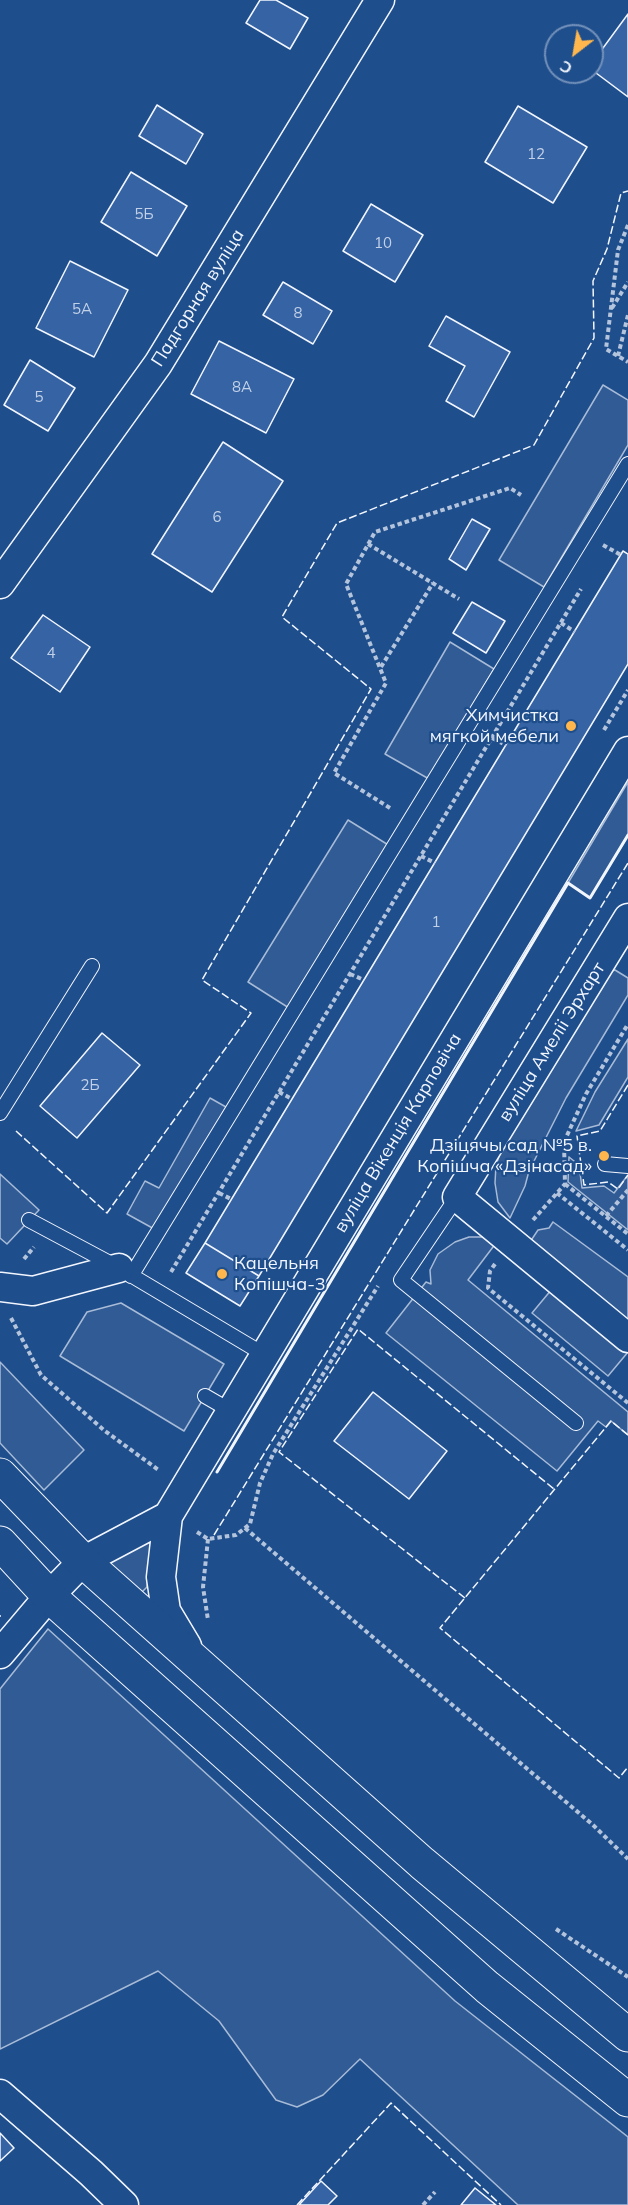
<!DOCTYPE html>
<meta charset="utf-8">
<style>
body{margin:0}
#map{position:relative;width:628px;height:2205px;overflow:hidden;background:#1f4e8c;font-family:Mulish,sans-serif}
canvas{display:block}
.north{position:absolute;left:544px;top:24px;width:60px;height:60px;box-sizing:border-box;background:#1f4e8c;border:2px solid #7391ba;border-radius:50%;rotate:211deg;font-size:16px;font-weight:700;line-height:24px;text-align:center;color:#f2f6ff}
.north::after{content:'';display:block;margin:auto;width:21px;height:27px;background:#ffb74d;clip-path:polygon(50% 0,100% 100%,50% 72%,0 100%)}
</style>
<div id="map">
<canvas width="628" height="2205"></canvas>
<div class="north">С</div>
</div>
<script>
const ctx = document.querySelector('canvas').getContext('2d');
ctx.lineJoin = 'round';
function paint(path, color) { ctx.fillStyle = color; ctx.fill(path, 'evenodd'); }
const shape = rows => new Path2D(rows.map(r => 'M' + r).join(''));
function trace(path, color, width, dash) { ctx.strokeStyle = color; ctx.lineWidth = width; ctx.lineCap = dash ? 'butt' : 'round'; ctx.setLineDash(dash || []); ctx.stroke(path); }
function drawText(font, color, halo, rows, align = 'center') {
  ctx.font = font + ' Mulish,sans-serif'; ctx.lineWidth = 4.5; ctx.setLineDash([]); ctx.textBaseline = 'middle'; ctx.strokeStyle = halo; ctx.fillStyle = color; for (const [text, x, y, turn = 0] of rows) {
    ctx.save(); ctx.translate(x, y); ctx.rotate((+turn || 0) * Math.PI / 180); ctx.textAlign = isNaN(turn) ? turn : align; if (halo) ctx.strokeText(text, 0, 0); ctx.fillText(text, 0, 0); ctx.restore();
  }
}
const built = shape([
 [603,385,628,400,628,445,544,587,499,560,603,385],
 [450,642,494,669,429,779,385,754,450,642],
 [628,782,628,835,590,898,568,883,628,782],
 [348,820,390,846,289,1008,248,982,348,820],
 [615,970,628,978,628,995,566,1098,529,1171,525,1186,510,1218,498,1202,495,1183,496,1165,502,1148,612,971,615,970],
 [628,1039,628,1077,599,1125,576,1131,595,1092,628,1039],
 [210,1098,226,1107,156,1230,127,1214,145,1181,159,1188,210,1098],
 [569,1157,579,1165,582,1188,604,1186,614,1193,628,1175,628,1230,568,1182,569,1157],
 [0,1174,39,1210,7,1244,0,1238,0,1174],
 [553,1222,628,1277,628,1321,530,1242,538,1230,549,1228,553,1222],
 [469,1237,482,1237,496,1243,468,1280,628,1412,628,1435,611,1421,606,1427,598,1421,557,1471,386,1333,426,1282,431,1284,430,1270,438,1254,455,1242,469,1237],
 [552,1289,628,1352,608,1376,532,1313,552,1289],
 [121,1303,224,1364,184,1431,60,1356,87,1312,121,1303],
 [0,1362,84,1450,44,1490,0,1443,0,1362],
 [147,1539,151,1541,149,1569,147,1587,140,1594,107,1564,147,1539],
 [48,1629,455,2001,628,2137,628,2205,518,2205,360,2059,323,2095,297,2107,276,2100,219,2021,158,1971,0,2049,0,1689,48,1629]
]);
const building = shape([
 [260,0,276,0,308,18,290,49,246,23,260,0],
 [628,14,628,97,592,70,592,63,628,14],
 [157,105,203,134,186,164,139,136,157,105],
 [518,106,587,147,553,203,485,162,518,106],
 [131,172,187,206,157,256,101,222,131,172],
 [371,204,423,235,395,282,343,251,371,204],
 [70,261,128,290,94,357,36,328,70,261],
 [283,282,332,311,313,344,263,315,283,282],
 [446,316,510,352,474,417,446,401,465,366,429,346,446,316],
 [219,341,294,379,266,433,191,394,219,341],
 [30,360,75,388,48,431,4,405,30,360],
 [223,442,283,481,212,592,152,554,223,442],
 [472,519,490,529,466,570,449,559,472,519],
 [623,551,628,554,628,664,259,1276,205,1243,623,551],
 [472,602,505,621,486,653,453,633,472,602],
 [43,615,90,647,60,692,11,658,43,615],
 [102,1033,140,1065,77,1138,40,1106,102,1033],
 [205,1243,259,1276,240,1306,186,1273,205,1243],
 [373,1392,447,1451,409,1499,334,1441,373,1392],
 [0,2133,14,2148,0,2161,0,2133],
 [321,2181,337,2196,328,2205,299,2205,321,2181],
 [475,2188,496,2205,461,2205,475,2188]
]);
const path = shape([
 [628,225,618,250,606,349,628,362],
 [612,308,628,282],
 [618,356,628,315],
 [368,544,459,599],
 [603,545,621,555],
 [561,623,575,632],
 [381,667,433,583],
 [604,730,628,690],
 [492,738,506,745],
 [390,808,334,773,386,683,346,584,375,532,510,488,521,495],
 [421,856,435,863],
 [350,974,364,980],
 [279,1092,292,1099],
 [565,1184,628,1234],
 [219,1193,231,1199],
 [557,1193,628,1250],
 [606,1216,628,1190],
 [533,1220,565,1184,564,1142,586,1094,628,1024],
 [24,1259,34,1247],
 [495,1264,490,1271,488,1288,628,1403],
 [171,1272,581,589],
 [11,1318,41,1375,105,1431,160,1471],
 [245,1528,593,1825,628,1859],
 [197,1532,208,1539,236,1535,250,1524,260,1483,273,1454,378,1286],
 [208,1539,203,1587,208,1620],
 [556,1929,628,1977],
 [423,2205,435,2192]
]);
const service = shape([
 [0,1113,92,966],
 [605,1164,628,1166],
 [457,1197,401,1280,576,1423],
 [29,1220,119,1268,265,1355],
 [131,1276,628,464],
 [205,1396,231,1411]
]);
const minor = shape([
 [0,584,158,364,380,0],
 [628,918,457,1197,628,1338],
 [0,1287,33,1291,119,1268],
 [187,1646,166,1611,161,1577,168,1516,628,751],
 [0,1654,49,1596,83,1561,168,1516],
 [0,2094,91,2173,124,2205]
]);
const primary = shape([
 [0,1475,83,1561,422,1863,628,2035],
 [0,1543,49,1596,487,1987,628,2100]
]);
const fence = shape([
 [628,1085,600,1131,577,1136,584,1185,608,1182,618,1189,628,1175],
 [16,1131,107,1213,251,1013,202,980,371,689,282,617,337,523,534,445,594,338,593,281,607,249,621,193,628,191],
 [628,1435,611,1421,440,1628,619,1778,628,1767],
 [214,1535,628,863],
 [465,1598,279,1452,358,1329,554,1489],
 [0,1615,0,1617],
 [297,2205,391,2103,501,2205]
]);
const wall = shape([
 [217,1472,568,883,590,898,628,835]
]);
const markers = [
 [571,726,6,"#ffb74d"],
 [604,1156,6,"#ffb74d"],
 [222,1274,6,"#ffb74d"]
];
const numberNames = [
 ["12",536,154],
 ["5Б",144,214],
 ["10",383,243],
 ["5А",82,309],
 ["8",298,313],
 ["8А",242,387],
 ["5",39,397],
 ["6",217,517],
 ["4",51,653],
 ["1",436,922],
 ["2Б",90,1085]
];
const streetNames = [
 ["Падгорная вуліца",198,298,-58],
 ["вуліца Амеліі Эрхарт",552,1042,-58],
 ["вуліца Вікенція Карповіча",398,1133,-59]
];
const poiNames = [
 ["Химчистка",559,716],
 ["мягкой мебели",559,737],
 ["Дзіцячы сад №5 в.",592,1146],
 ["Копішча «Дзінасад»",592,1167],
 ["Кацельня",234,1264,"left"],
 ["Копішча-3",234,1285,"left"]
];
paint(built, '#305b95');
trace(built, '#a8bbd7', 1.5);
paint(building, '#3563a3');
trace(building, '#f2f6ff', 1.5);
trace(service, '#f2f6ff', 16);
trace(minor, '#f2f6ff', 31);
trace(primary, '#f2f6ff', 35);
trace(path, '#b3c4dc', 4, [4.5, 3]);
trace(service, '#1f4e8c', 14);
trace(minor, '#1f4e8c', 28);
trace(primary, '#1f4e8c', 33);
trace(fence, '#f2f6ff', 1.5, [8, 3]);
trace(wall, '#f2f6ff', 3);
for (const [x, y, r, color] of markers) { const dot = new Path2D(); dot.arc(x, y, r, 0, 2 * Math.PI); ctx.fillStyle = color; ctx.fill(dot); trace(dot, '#1f4e8c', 2); }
drawText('15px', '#c3d1e8', null, numberNames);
drawText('18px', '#f2f6ff', '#1f4e8c', streetNames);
drawText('18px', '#f2f6ff', '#1f4e8c', poiNames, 'right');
</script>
